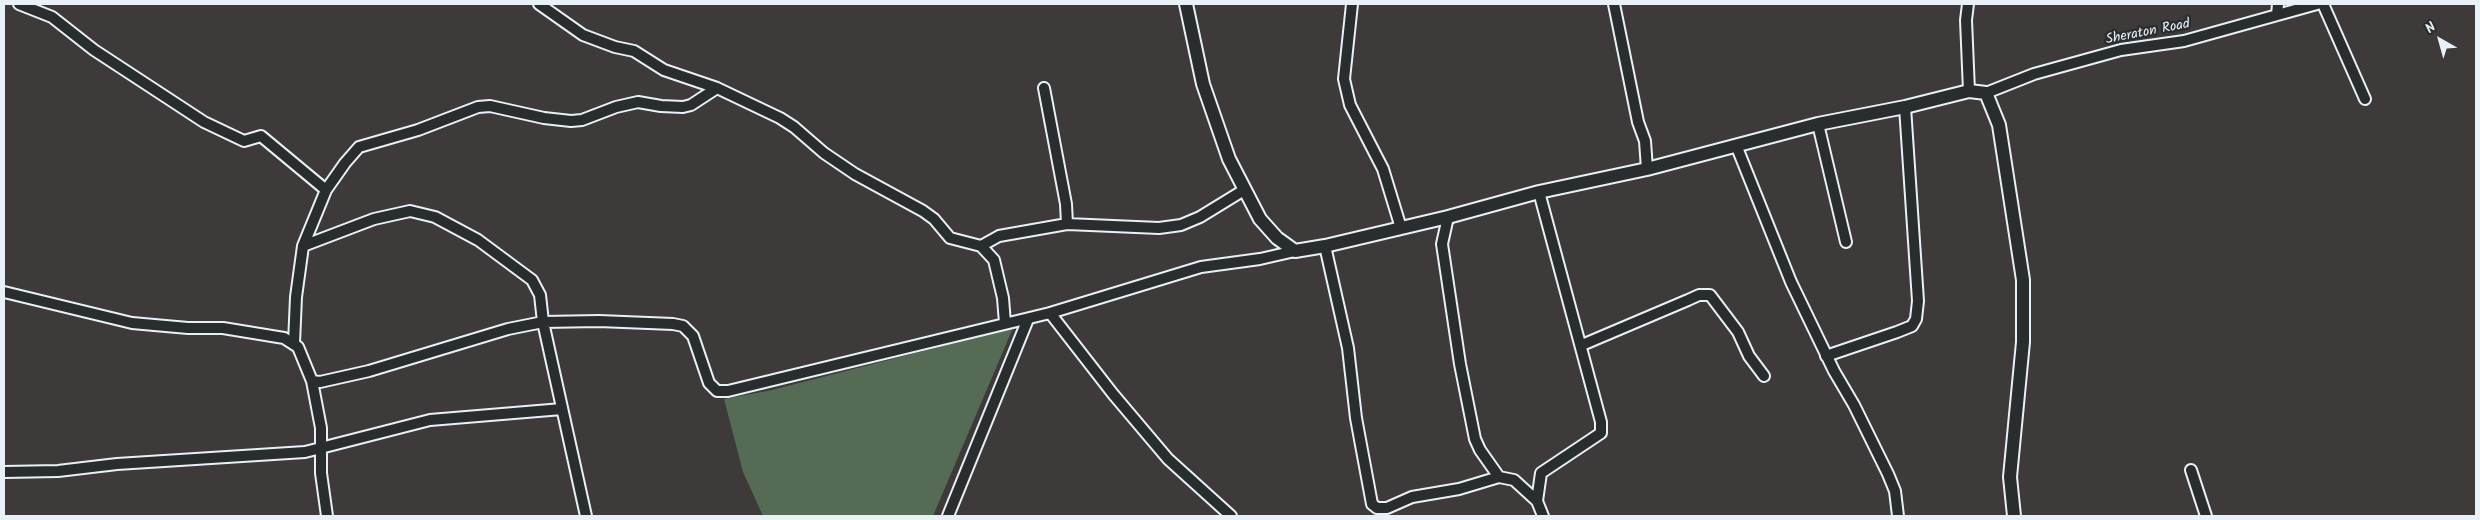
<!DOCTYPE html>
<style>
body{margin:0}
#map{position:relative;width:2480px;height:520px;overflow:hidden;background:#3d3a39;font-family:Kalam,sans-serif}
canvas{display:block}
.frame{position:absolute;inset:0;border:5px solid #e8f1f8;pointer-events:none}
.north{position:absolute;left:2415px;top:15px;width:50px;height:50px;-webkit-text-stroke:4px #2a2d2e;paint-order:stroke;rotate:322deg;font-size:14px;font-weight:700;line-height:20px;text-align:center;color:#e8f1f8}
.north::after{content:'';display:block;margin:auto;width:18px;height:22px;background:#e8f1f8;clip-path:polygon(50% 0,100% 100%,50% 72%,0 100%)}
</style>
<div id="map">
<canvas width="2480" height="520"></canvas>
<div class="frame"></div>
<div class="north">N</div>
</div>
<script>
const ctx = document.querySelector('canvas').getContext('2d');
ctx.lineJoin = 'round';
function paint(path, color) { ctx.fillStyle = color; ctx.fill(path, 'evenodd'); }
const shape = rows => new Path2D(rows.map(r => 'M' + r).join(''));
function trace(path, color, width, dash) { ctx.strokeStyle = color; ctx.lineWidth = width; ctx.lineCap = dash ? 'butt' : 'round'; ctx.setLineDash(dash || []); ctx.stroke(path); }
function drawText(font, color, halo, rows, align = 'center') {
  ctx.font = font + ' Kalam,sans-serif'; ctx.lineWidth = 4.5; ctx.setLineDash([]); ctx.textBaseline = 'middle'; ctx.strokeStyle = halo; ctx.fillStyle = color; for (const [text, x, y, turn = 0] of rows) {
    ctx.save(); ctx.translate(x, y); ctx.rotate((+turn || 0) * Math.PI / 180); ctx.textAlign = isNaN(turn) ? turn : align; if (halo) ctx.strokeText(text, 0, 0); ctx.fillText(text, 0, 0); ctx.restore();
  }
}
const green = shape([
 [1013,328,933,516,763,516,743,472,724,399,772,390]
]);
const minor = shape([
 [19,4,52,17,94,50,204,122,244,141,261,136,326,190],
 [539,4,583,35,615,47,634,51,664,70,717,88,780,118,794,127,824,153,855,174,923,211,934,219,950,238,981,246,994,260,1003,298,1005,323],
 [1352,4,1344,79,1350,105,1383,169,1401,228],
 [1614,4,1638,122,1645,141,1647,169],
 [1968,4,1966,20,1969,91],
 [2323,4,2365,99],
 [2277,15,2278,4],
 [1044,88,1066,204,1067,224],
 [1986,93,2034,74,2121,50,2184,41,2317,4],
 [1818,124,1846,242],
 [1736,145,1791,282,1834,371,1854,405,1888,474,1895,491,1898,516],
 [1539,192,1601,422,1601,433,1541,473,1537,501,1543,516],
 [1448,217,1442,244,1460,364,1475,439,1480,450,1499,477],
 [303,246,374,219,410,211,435,217,478,240,532,280,540,295,543,322,586,516],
 [981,246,999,236,1067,224,1159,228,1181,225,1200,217,1244,190],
 [1325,246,1348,348,1356,418,1372,504,1377,508,1387,508,1412,497,1459,489,1499,477,1514,480,1537,501],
 [4,292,132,323,188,328,223,328,284,338,298,347,312,381,320,382,369,371,508,329,543,322,599,321,673,324,683,326,693,336,709,383,717,391,728,391,1050,313,1201,267,1260,259,1295,251],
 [1050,313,1113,394,1168,459,1231,516],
 [294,343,296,297,303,246,326,190,345,163,359,147,418,130,478,107,490,106,544,118,571,121,582,120,616,107,638,102,661,106,683,107,691,105,717,88],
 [1582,345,1688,300,1699,295,1710,295,1738,332,1749,356,1764,376],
 [1826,356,1897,332,1912,326,1916,319,1918,301,1905,107],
 [312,381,321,428,321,473,327,516],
 [2191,470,2206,516],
 [4,472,58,471,117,464,305,452,430,420,562,409],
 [948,516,1028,319]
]);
const tertiary = shape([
 [1186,4,1203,84,1229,159,1260,219,1277,238,1295,251,1325,246,1448,217,1539,192,1647,169,1818,124,1905,107,1969,91,1986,93,1999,125,2023,280,2023,342,2010,477,2014,516]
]);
const streetNames = [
 ["Sheraton Road",2148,33,-11]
];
paint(green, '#556b56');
trace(minor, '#e8f1f8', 14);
trace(tertiary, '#e8f1f8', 16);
trace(minor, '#2a2d2e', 10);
trace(tertiary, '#2a2d2e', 12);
drawText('14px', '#e8f1f8', '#2a2d2e', streetNames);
</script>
